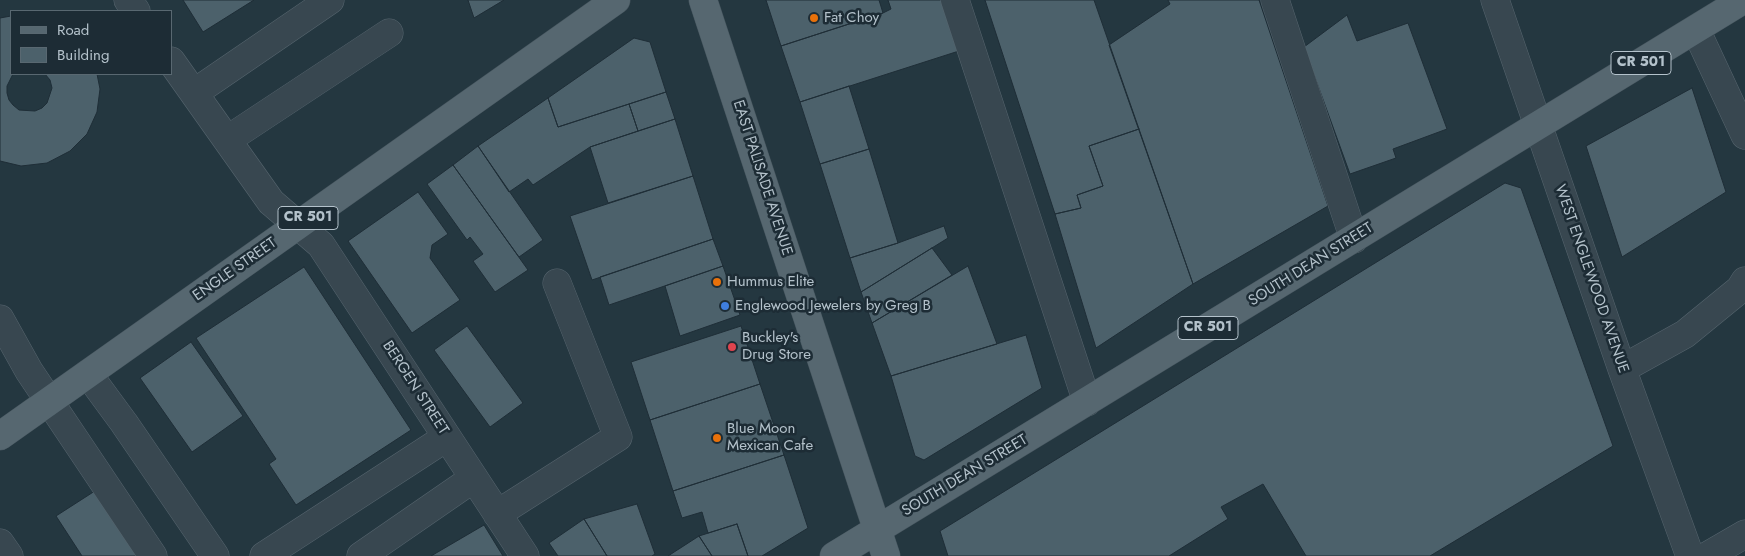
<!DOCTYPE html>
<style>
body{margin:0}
#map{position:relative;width:1745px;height:556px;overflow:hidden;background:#243740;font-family:Jost,sans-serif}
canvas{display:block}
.legend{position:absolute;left:10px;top:10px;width:162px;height:65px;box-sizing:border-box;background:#1d2c35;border:1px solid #596871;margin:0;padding:6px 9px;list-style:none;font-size:15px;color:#b4c2cb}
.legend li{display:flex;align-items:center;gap:10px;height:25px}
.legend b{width:25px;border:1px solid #596871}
</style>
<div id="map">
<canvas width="1745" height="556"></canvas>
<ul class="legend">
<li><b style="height:6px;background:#566770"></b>Road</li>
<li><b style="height:14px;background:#4c616b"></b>Building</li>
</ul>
</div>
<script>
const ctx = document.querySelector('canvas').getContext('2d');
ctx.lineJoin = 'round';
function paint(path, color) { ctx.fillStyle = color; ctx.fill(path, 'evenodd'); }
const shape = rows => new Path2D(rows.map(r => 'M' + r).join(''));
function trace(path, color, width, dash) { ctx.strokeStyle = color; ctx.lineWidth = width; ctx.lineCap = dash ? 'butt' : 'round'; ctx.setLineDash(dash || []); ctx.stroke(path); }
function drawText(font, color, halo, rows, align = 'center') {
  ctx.font = font + ' Jost,sans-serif'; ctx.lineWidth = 5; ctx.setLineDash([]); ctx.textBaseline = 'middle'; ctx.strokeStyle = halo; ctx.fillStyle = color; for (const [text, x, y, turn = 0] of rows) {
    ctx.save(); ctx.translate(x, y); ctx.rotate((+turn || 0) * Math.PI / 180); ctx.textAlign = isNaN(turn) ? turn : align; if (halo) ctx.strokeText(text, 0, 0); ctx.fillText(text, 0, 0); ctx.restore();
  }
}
const building = shape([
 [183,0,254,0,203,32,183,0],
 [468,0,504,0,474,18,468,0],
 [766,0,879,0,883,13,781,46,766,0],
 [888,0,946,0,962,50,800,102,781,46,883,13,891,9,888,0],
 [985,0,1094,0,1139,129,1089,146,1103,186,1077,195,1081,208,1055,214,985,0],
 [1168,0,1259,0,1328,206,1193,284,1109,45,1170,4,1168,0],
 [1347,15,1357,41,1408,23,1447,129,1393,149,1396,158,1350,174,1304,47,1347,15],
 [11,16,11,74,97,74,100,89,97,112,87,134,70,151,47,163,21,166,0,161,0,18,11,16],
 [634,38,650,42,666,92,558,127,548,98,634,38],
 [13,74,45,74,50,80,52,88,47,103,42,108,35,111,19,110,13,105,9,100,7,93,7,86,13,74],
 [849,86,869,149,820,164,800,102,849,86],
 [1692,88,1726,192,1622,257,1586,146,1692,88],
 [666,92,675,119,638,131,629,104,666,92],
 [548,98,558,127,629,104,638,131,590,147,533,185,528,179,509,192,478,146,548,98],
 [675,119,693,176,608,203,590,147,675,119],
 [1139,129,1193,284,1096,348,1055,214,1081,208,1077,195,1103,186,1089,146,1139,129],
 [478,146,543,240,519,257,453,165,478,146],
 [869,149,898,243,850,258,820,164,869,149],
 [453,165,528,270,495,292,473,261,483,254,470,237,467,240,427,184,453,165],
 [693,176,713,239,592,280,570,216,693,176],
 [1505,183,1521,188,1613,446,1430,556,1306,556,1263,484,1221,507,1228,519,1169,556,948,556,940,531,1505,183],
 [418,192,448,234,432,245,430,258,460,300,412,333,348,241,418,192],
 [944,226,948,238,861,292,850,258,898,243,944,226],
 [713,239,723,266,609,305,600,277,713,239],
 [932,248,952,275,872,323,861,292,932,248],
 [723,266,740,315,680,336,665,286,723,266],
 [968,266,997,344,891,376,872,323,968,266],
 [304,267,411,430,296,505,269,464,276,459,196,338,304,267],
 [467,326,523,403,490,427,434,350,467,326],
 [741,326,760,384,650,420,631,362,741,326],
 [1026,335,1042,388,924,460,915,456,891,376,1026,335],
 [191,342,243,416,192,452,140,378,191,342],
 [760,384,784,455,673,491,650,420,760,384],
 [784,455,808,528,762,556,748,556,737,524,708,533,702,512,682,518,673,491,784,455],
 [98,489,142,556,82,556,56,516,98,489],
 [637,504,655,554,652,556,607,556,584,519,637,504],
 [584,519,607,556,558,556,549,543,584,519],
 [737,524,748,556,712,556,699,536,737,524],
 [484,525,503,556,431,556,484,525],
 [699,536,712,556,668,556,699,536]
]);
const minor = shape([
 [128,0,136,11],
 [955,0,1087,402],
 [1275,0,1354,239],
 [1495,0,1622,369,1690,556],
 [1696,30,1745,135],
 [171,61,271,202,321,245,525,556],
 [194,93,330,0],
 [227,140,389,33],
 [0,319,29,371,153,556],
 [1622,369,1685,334,1740,289,1745,281],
 [88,374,124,423,215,556],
 [497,514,618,437,557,283],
 [0,543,9,556],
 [264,556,447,437],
 [361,556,474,478],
 [1707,556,1745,534]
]);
const major = shape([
 [703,0,886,556],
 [0,436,616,0],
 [834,556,1743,0]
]);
const markers = [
 [814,18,5,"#e8710a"],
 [717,282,5,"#e8710a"],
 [725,306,5,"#3f7fe0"],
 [732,347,5,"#e0444e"],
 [717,438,5,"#e8710a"]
];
const shields = [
 [1641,63,60],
 [308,218,60],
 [1208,328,60]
];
const shieldNames = [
 ["CR 501",1641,63],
 ["CR 501",308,218],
 ["CR 501",1208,328]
];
const poiNames = [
 ["Fat Choy",824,18],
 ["Hummus Elite",727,282],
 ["Englewood Jewelers by Greg B",735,306],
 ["Buckley's",742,338],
 ["Drug Store",742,355],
 ["Blue Moon",727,429],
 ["Mexican Cafe",727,446]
];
const streetNames = [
 ["EAST PALISADE AVENUE",762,178,72],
 ["SOUTH DEAN STREET",1311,265,-32],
 ["ENGLE STREET",235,270,-35],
 ["WEST ENGLEWOOD AVENUE",1591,279,71],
 ["BERGEN STREET",415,388,57],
 ["SOUTH DEAN STREET",965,476,-31]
];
paint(building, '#4c616b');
trace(building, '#1f2e37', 1);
trace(minor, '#56656e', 29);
trace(major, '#44535c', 29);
trace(minor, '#384750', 28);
trace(major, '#566770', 28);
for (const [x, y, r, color] of markers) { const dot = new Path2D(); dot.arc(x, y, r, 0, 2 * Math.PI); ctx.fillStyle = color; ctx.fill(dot); trace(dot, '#1d2c35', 2); }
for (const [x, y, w] of shields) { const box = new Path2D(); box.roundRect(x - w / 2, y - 11.5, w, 23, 4); ctx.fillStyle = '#1d2c35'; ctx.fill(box); trace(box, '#b4c2cb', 1); }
drawText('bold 14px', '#b4c2cb', null, shieldNames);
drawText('15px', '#b4c2cb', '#1d2c35', poiNames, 'left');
drawText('15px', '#b4c2cb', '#1d2c35', streetNames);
</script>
